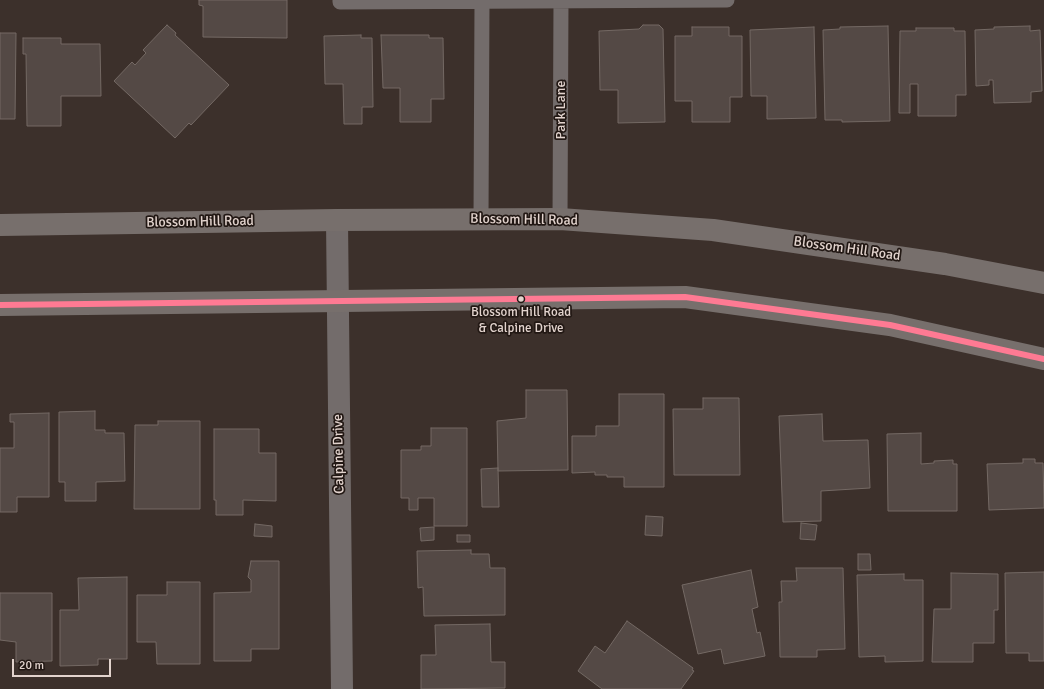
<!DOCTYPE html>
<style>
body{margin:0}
#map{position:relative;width:1044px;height:689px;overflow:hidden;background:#3c302b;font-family:Signika,sans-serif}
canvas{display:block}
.scale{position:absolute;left:12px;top:659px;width:99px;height:18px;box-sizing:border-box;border:2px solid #e2d3cd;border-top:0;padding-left:5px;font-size:12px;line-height:14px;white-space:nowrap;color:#e2d3cd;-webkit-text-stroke:3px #221814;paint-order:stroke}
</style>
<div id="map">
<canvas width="1044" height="689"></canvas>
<div class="scale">20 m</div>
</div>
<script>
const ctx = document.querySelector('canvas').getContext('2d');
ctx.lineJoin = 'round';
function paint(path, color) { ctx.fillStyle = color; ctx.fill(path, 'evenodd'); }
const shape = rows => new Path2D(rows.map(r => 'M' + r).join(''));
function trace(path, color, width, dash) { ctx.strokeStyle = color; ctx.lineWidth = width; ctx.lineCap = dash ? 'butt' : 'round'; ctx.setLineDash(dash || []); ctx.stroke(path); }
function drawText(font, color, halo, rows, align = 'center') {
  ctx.font = font + ' Signika,sans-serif'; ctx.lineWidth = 3.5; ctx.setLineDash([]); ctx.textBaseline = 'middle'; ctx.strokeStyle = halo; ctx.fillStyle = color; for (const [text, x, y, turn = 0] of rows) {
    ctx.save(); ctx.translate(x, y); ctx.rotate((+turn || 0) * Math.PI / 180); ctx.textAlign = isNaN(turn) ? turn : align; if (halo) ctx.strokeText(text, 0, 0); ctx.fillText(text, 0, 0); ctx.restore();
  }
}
const building = shape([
 [199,0,287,0,287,38,203,37,203,6,199,5,199,0],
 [167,25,176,33,175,35,229,85,191,125,189,123,175,138,114,81,132,62,135,65,146,53,143,50,167,25],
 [643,25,659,25,663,29,665,122,618,123,618,90,600,90,599,31,639,29,643,25],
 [888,26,890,121,842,122,842,120,825,120,823,30,840,29,840,27,888,26],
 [1030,26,1030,31,1040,30,1042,91,1031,92,1031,102,994,103,993,80,989,80,989,85,976,86,975,30,994,29,994,27,1030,26],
 [692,27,729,27,729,36,742,36,742,97,730,97,730,122,692,122,692,101,675,101,675,36,692,36,692,27],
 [814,27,816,118,767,119,767,96,751,96,750,30,814,27],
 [916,28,954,28,954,31,965,31,966,95,956,95,956,116,918,116,918,84,910,84,910,113,899,113,900,31,916,31,916,28],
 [0,33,16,33,15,119,0,119,0,33],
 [361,35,361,38,372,38,373,107,362,107,362,124,344,124,343,84,325,84,324,36,361,35],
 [381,35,429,35,429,38,443,38,444,99,431,99,431,122,400,122,400,88,383,88,381,35],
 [23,38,61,38,61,44,100,44,101,96,61,96,61,126,27,126,26,54,23,54,23,38],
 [526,390,567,390,568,470,498,471,497,421,526,418,526,390],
 [619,394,664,394,664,487,624,487,624,477,607,477,607,475,595,475,595,472,572,473,572,436,596,436,596,426,619,426,619,394],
 [703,398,739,398,740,475,674,475,673,409,703,409,703,398],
 [95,411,95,430,105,430,105,433,124,433,125,481,96,482,96,501,65,501,65,482,59,482,59,412,95,411],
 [49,413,49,497,17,497,17,512,0,512,0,448,14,448,14,422,10,422,10,414,49,413],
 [822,414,823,441,868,440,870,488,821,491,821,521,783,522,779,416,822,414],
 [158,421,200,421,200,509,134,509,135,425,158,425,158,421],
 [431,428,467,428,467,526,434,526,434,498,418,498,418,510,409,510,409,498,401,498,401,450,421,450,421,446,431,446,431,428],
 [214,429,259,429,259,453,276,453,276,501,243,500,243,515,216,515,216,500,214,500,214,429],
 [921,433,921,464,934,463,934,461,953,460,953,464,957,464,957,511,888,511,887,434,921,433],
 [1023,459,1035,459,1035,463,1043,463,1044,508,989,510,987,464,1023,463,1023,459],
 [498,468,499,507,482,507,481,469,498,468],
 [646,516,663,517,662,536,645,535,646,516],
 [801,523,817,525,815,540,800,539,801,523],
 [255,524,272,526,272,537,254,536,255,524],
 [434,527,434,540,421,541,420,528,434,527],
 [457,535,470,535,470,542,457,542,457,535],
 [471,550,471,554,489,554,490,568,505,568,505,615,424,616,423,587,418,588,417,551,471,550],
 [858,554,870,554,871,570,858,570,858,554],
 [251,561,279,561,279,649,251,649,251,661,214,661,214,593,251,592,251,580,248,577,251,561],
 [796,568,843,568,845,649,817,650,817,657,780,657,779,602,782,602,781,581,797,581,796,568],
 [751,570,758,607,752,609,757,633,760,632,765,656,724,664,721,649,698,654,682,585,751,570],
 [1044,572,1044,661,1029,661,1029,653,1006,653,1005,573,1044,572],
 [951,573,998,574,998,610,994,610,994,643,973,643,973,662,932,662,934,609,951,609,951,573],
 [904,574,904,580,923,580,923,661,885,662,885,656,859,657,857,575,904,574],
 [127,577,127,659,98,659,98,665,60,666,60,610,79,610,78,578,127,577],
 [167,582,200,582,200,664,157,664,156,642,137,642,137,595,167,595,167,582],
 [0,593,52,593,52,661,16,662,16,642,0,640,0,593],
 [627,621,693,668,692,670,694,671,681,689,602,689,578,671,595,646,605,653,627,621],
 [490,624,491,662,505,662,505,688,421,689,421,655,436,655,435,625,490,624]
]);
const lane = shape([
 [340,0,340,2,727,0],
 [481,219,482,2],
 [560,219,561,1]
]);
const street = shape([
 [337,220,342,689]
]);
const secondary = shape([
 [0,225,337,220,560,219,713,230,945,264,1044,283],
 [0,305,685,297,890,325,1044,359]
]);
const bus1 = shape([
 [0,305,685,297,890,325,1044,359]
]);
const markers = [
 [521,299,3.5,"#e2d3cd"]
];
const busNames = [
 ["Blossom Hill Road",521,313],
 ["& Calpine Drive",521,329]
];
const streetNames = [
 ["Park Lane",561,110,-90],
 ["Blossom Hill Road",524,220,1],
 ["Blossom Hill Road",200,222,-1],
 ["Blossom Hill Road",847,249,8],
 ["Calpine Drive",339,454,-91]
];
paint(building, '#544945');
trace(building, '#746964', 1);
trace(lane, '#736c6b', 15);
trace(street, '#736c6b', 22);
trace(secondary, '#776f6c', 22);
trace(bus1, '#fe7a93', 6);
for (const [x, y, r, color] of markers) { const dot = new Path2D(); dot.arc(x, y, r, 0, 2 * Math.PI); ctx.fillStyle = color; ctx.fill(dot); trace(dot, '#221814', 1.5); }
drawText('13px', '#e2d3cd', '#221814', busNames);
drawText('14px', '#e2d3cd', '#221814', streetNames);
</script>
